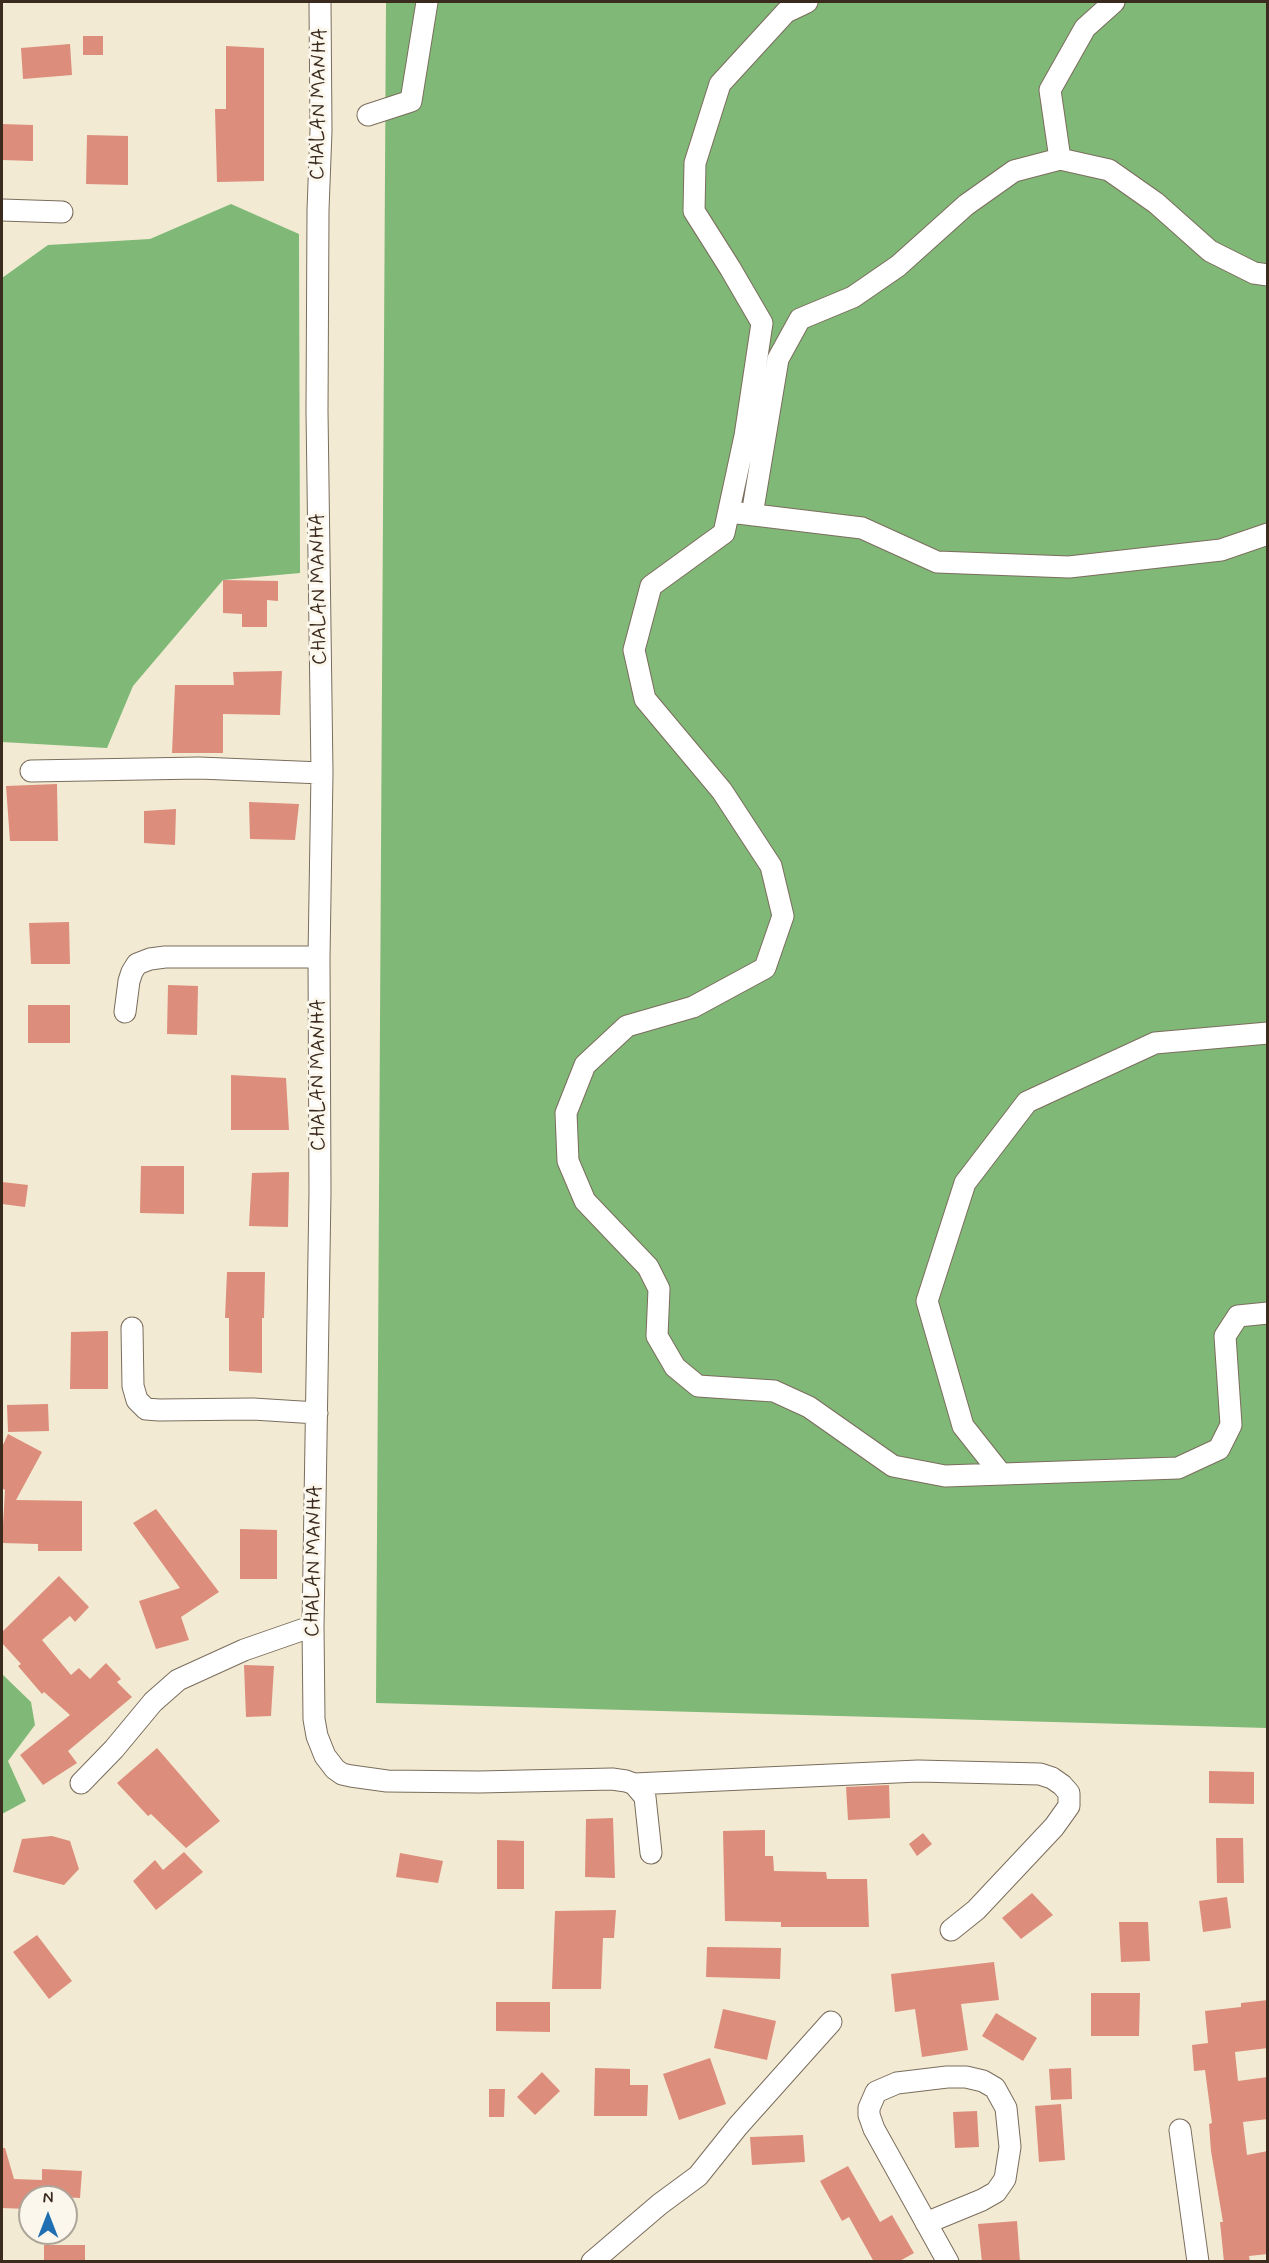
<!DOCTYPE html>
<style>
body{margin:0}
#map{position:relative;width:1269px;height:2263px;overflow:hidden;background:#f2ead2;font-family:Mynerve,sans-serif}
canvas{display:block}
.frame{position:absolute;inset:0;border:3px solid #3b2a1e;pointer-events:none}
.north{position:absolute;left:18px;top:2185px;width:60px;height:60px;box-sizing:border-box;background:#fbf7ec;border:2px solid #aea59a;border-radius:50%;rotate:0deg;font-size:16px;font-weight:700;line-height:24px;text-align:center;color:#3b2a1e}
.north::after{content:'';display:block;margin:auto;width:21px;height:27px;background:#1f6fb2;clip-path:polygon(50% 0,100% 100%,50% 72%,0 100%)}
</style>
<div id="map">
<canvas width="1269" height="2263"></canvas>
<div class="frame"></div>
<div class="north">N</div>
</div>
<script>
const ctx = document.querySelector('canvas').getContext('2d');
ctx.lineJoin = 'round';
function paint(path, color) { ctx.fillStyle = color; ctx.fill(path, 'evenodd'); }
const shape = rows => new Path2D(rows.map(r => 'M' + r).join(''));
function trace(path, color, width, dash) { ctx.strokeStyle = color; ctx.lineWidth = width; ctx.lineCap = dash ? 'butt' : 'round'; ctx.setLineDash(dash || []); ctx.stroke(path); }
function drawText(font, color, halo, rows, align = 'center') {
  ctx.font = font + ' Mynerve,sans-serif'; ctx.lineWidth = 6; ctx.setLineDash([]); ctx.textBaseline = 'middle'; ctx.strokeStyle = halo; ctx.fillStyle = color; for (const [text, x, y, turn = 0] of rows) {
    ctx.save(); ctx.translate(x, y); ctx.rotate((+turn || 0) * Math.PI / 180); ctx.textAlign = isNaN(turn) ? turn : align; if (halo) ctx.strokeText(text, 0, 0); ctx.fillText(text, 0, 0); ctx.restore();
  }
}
const forest = shape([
 [386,2,1267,2,1267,1728,376,1703],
 [231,204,299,234,300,573,223,580,133,686,107,748,2,742,2,278,48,245,150,239],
 [2,1674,31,1702,35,1725,8,1761,26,1801,2,1814]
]);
const building = shape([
 [83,36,103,36,103,55,83,55],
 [70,44,72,75,23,79,21,48],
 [226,46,264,48,264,181,217,182,215,109,226,109],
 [2,124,33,125,33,161,2,160],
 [87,135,128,136,128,185,86,184],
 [223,580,278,581,278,601,267,600,267,627,242,627,242,614,223,613],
 [282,671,280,715,223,714,223,753,172,753,175,685,234,685,233,672],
 [57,784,58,841,10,841,6,786],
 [249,802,299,804,295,840,250,839],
 [176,809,175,845,144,843,144,811],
 [69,922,70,964,31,964,29,923],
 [168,985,198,986,197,1035,167,1034],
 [28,1005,70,1005,70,1043,28,1043],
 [231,1075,286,1078,289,1130,231,1130],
 [141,1166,184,1166,184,1214,140,1213],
 [289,1172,288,1227,249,1226,252,1173],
 [2,1182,28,1185,25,1207,2,1204],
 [227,1272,265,1272,264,1318,262,1318,262,1373,229,1371,229,1318,225,1318],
 [108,1331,108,1389,70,1389,71,1332],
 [48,1404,49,1431,8,1432,7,1405],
 [8,1434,42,1452,16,1500,82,1501,82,1551,38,1551,38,1544,2,1543,5,1490,2,1488,2,1447],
 [156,1509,219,1592,181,1617,189,1640,156,1649,139,1601,180,1588,133,1523],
 [240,1529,277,1530,277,1579,240,1579],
 [59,1576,89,1607,75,1622,70,1616,42,1640,71,1675,79,1668,90,1679,106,1663,121,1679,117,1682,132,1697,68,1751,77,1763,43,1785,20,1755,70,1715,44,1692,42,1694,18,1666,21,1664,2,1643,2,1632],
 [244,1665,274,1666,271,1716,246,1717],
 [157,1748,220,1821,186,1848,151,1814,148,1816,117,1783],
 [1209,1771,1254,1772,1254,1804,1209,1803],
 [889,1785,890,1818,848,1820,846,1787],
 [613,1818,615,1878,585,1877,586,1819],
 [765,1830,765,1856,773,1856,774,1871,826,1872,827,1879,867,1879,869,1927,781,1927,781,1922,725,1921,723,1831],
 [923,1833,932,1844,917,1856,909,1844],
 [52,1836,70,1841,79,1869,64,1885,13,1872,22,1839],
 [1216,1838,1243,1838,1244,1883,1217,1883],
 [497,1840,524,1841,524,1889,497,1889],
 [184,1852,203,1872,156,1910,133,1881,155,1860,163,1870],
 [400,1853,443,1861,438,1883,396,1877],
 [1032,1893,1053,1915,1021,1939,1002,1918],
 [1227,1897,1231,1928,1203,1932,1199,1901],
 [616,1910,614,1938,603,1938,601,1989,552,1989,555,1911],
 [1119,1922,1148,1922,1150,1961,1121,1962],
 [37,1935,72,1981,49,1999,13,1952],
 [707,1947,781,1948,780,1979,706,1977],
 [994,1962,999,2000,961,2004,968,2050,922,2057,915,2009,895,2012,891,1974],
 [1091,1993,1140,1993,1139,2036,1091,2036],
 [1268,2000,1268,2048,1235,2052,1238,2081,1268,2077,1268,2119,1243,2122,1247,2155,1268,2151,1268,2254,1249,2256,1250,2262,1224,2262,1220,2222,1223,2222,1211,2151,1209,2124,1212,2123,1205,2070,1194,2071,1192,2045,1208,2043,1205,2011,1241,2007,1241,2003],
 [496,2002,550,2002,550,2032,496,2031],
 [723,2009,776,2021,767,2060,714,2048],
 [996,2013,1037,2038,1023,2061,982,2036],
 [710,2058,726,2104,679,2120,663,2074],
 [595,2068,630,2069,630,2085,648,2085,647,2116,594,2116],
 [1071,2068,1072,2099,1051,2100,1049,2069],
 [542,2072,560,2091,535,2115,517,2097],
 [489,2089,505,2089,504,2117,489,2117],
 [1061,2104,1065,2160,1039,2162,1035,2106],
 [977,2111,979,2147,955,2148,953,2112],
 [803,2135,805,2162,752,2165,750,2137],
 [2,2148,5,2148,14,2179,42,2180,42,2169,82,2171,80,2198,28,2195,27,2209,2,2208],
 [848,2166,880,2222,892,2215,914,2253,898,2262,874,2262,849,2217,842,2221,820,2181],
 [1017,2221,1020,2262,982,2262,978,2224],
 [44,2245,85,2245,85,2262,44,2262]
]);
const minor = shape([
 [320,2,321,131,318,210,317,411,322,773,319,957,320,1192,313,1626,314,1719,317,1736,325,1756,335,1769,342,1774,351,1776,387,1781,479,1782,612,1779,626,1781,634,1784,645,1797,651,1853],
 [807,2,786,12,720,84,695,163,694,211,730,268,762,323,745,436,724,533,651,586,634,650,645,699,722,791,771,866,783,916,765,968,693,1007,627,1026,585,1065,566,1113,568,1161,585,1201,648,1267,659,1289,657,1336,675,1367,698,1386,774,1391,809,1407,893,1466,945,1476,1178,1468,1219,1449,1231,1425,1225,1336,1238,1316,1268,1313],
 [368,115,411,101,427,2],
 [1060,159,1050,90,1085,28,1114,2],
 [2,210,62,212],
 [738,513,862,528,937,562,1069,567,1221,550,1268,534],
 [752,515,778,359,800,319,853,297,898,266,966,205,1014,171,1060,159,1109,170,1156,203,1210,251,1254,273,1268,275],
 [31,771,199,768,322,773],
 [125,1012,129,981,132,972,137,964,150,959,165,957,319,957],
 [132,1328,133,1386,137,1400,146,1409,159,1410,253,1409,317,1413],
 [1001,1474,963,1426,927,1301,965,1183,1027,1102,1155,1043,1268,1033],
 [81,1783,114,1749,153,1702,178,1680,244,1650,313,1626],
 [634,1784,918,1771,1040,1774,1052,1778,1062,1785,1069,1793,1069,1806,1054,1827,976,1910,951,1930],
 [1180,2130,1198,2262],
 [926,2223,982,2200,996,2192,1005,2179,1010,2147,1006,2108,995,2088,983,2081,966,2077,947,2077,897,2083,876,2092,869,2108,869,2115,874,2129,913,2199,948,2262],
 [592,2262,660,2204,698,2176,738,2126,831,2022]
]);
const streetNames = [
 ["CHALAN MANHA",320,104,-89],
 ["CHALAN MANHA",320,589,-91],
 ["CHALAN MANHA",320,1075,-90],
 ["CHALAN MANHA",315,1561,-89]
];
paint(forest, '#7fb877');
paint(building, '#dd8d7c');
trace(minor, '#7b6d5d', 23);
trace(minor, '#fff', 21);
drawText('20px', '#3b2a1e', '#fbf7ec', streetNames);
</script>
